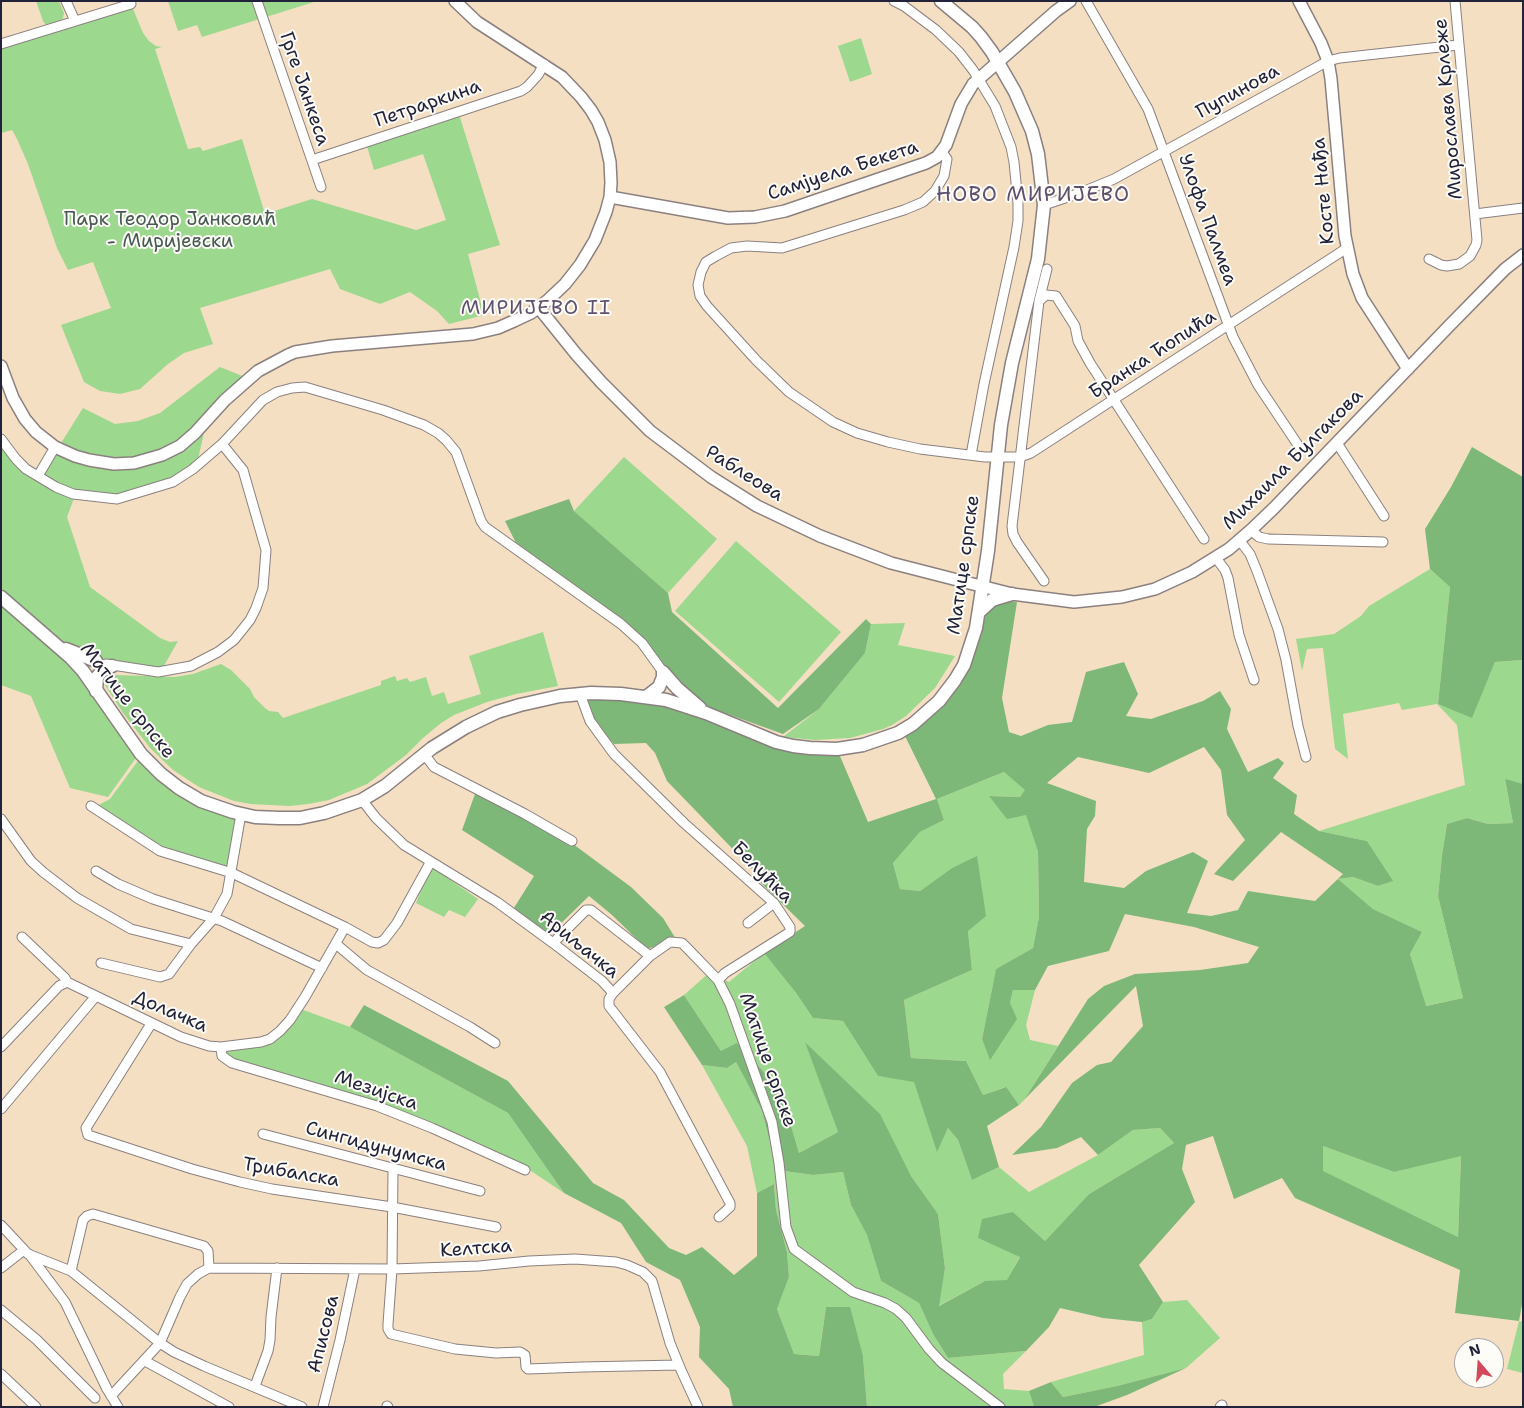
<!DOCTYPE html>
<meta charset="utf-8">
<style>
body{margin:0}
#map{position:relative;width:1524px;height:1408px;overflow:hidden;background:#f4dfc3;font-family:"Shantell Sans",sans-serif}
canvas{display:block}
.frame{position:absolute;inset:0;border:2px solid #22223b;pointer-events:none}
.north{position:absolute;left:1454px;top:1338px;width:50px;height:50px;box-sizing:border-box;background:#fdfcf7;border:1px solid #a5a5ac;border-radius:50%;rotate:342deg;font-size:14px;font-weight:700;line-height:20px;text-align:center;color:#22223b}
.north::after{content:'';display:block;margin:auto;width:18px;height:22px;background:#d1495b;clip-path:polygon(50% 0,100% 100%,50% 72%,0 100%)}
</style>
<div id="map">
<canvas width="1524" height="1408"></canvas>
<div class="frame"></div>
<div class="north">N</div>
</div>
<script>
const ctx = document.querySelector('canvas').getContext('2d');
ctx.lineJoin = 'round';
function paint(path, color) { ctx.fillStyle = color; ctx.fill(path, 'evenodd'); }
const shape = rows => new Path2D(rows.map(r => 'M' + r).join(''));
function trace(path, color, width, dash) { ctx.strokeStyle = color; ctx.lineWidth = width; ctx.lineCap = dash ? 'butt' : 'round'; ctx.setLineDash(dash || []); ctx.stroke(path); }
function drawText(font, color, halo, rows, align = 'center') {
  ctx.font = font + ' "Shantell Sans",sans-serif'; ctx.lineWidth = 4; ctx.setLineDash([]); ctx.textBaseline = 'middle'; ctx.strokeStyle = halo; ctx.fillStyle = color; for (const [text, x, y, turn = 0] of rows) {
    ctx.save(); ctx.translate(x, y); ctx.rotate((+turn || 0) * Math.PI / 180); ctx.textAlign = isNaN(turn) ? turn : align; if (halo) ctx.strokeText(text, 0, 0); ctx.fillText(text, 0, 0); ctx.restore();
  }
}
const green = shape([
 [36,1,59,1,64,13,63,18,59,22,46,25,43,21],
 [168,1,317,1,202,37,197,25,178,31],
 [131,4,143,33,149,41,156,46,162,47,155,49,188,149,200,147,203,151,242,139,265,214,312,199,416,230,446,220,423,154,374,170,366,143,458,111,500,245,468,254,484,315,449,324,437,311,410,292,380,304,340,289,330,269,200,308,213,344,184,353,168,364,140,389,120,394,100,391,84,382,61,325,111,308,93,262,68,270,57,248,28,164,17,139,12,130,1,133,1,44],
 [861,38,872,74,850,82,838,46],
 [220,367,250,379,206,424,196,468,120,498,76,493,67,517,90,587,160,638,170,642,178,641,161,671,114,665,60,644,1,594,1,433,7,443,29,468,41,475,83,408,115,424,138,421,160,413],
 [624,457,717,539,668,593,574,511],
 [736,541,841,632,779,702,675,611],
 [1430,569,1450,587,1438,704,1472,717,1495,662,1523,660,1523,784,1505,780,1513,823,1488,824,1467,818,1447,824,1442,855,1438,896,1463,998,1425,1006,1410,954,1422,932,1373,909,1338,879,1353,877,1378,886,1392,881,1367,841,1319,831,1465,785,1457,725,1437,704,1402,710,1399,703,1343,714,1348,759,1335,749,1323,648,1307,649,1302,671,1296,639,1334,634,1361,616,1369,606],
 [1,600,67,657,138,755,108,797,70,788,31,696,1,685],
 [905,623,898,645,955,656,935,688,906,716,892,725,883,729,850,738,815,740,783,737,819,709,865,653,871,624],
 [543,632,558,686,516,694,487,702,454,715,441,723,423,738,406,755,367,784,329,800,308,804,289,806,251,804,234,801,199,787,173,770,151,749,123,713,105,685,107,677,113,675,175,677,193,674,221,664,231,670,250,689,254,697,265,708,269,711,278,712,283,718,381,685,381,681,395,676,397,681,407,678,410,682,426,677,432,696,444,692,448,704,481,694,469,656],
 [140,758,240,817,230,877,159,855,89,810,110,799],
 [1004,772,1026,790,1020,797,989,796,1026,814,1038,852,1039,917,1033,948,996,969,982,1039,990,1059,1010,1003,1013,990,1035,990,1026,1025,1030,1040,1058,1046,1024,1100,1019,1105,1005,1087,983,1095,966,1061,911,1058,904,1000,972,970,968,931,977,857,952,868,920,891,900,889,893,863,920,832,944,820,937,799],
 [430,866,478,899,465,917,449,910,444,917,416,903],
 [764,953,796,993,813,1018,843,1021,878,1076,914,1081,937,1151,948,1128,958,1140,972,1180,999,1167,1029,1192,1098,1155,1133,1130,1160,1128,1174,1143,1089,1194,1045,1241,1013,1212,978,1238,1020,1256,1007,1281,985,1281,938,1306,945,1268,938,1214,911,1176,877,1112,806,1043,838,1132,799,1153,781,1091,721,1051,684,995,710,972,729,982],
 [298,1008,350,1027,508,1113,564,1193,528,1169,397,1114,225,1060,221,1047,266,1040],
 [736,1062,762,1111,777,1170,813,1175,843,1172,851,1205,867,1235,881,1281,919,1303,933,1334,948,1358,1026,1351,1003,1374,1004,1389,1029,1391,1034,1407,867,1407,863,1356,826,1307,819,1356,794,1354,777,1309,789,1277,787,1252,776,1210,774,1184,757,1193,747,1146,702,1065,727,1068],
 [1323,1146,1394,1172,1461,1155,1458,1237,1322,1171],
 [1187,1300,1220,1338,1186,1368,1117,1386,1063,1397,1051,1382,1144,1355,1142,1322,1152,1319,1163,1302],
 [1519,1321,1523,1322,1523,1373,1507,1369]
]);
const forest = shape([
 [1472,447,1523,477,1523,660,1495,662,1472,718,1438,704,1450,587,1430,569,1425,529,1451,487],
 [569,499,574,511,668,593,672,612,778,708,866,619,871,624,865,653,819,709,783,734,708,707,662,671,632,631,516,543,505,521],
 [1006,601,1017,602,1002,698,1009,732,1021,736,1048,725,1072,722,1086,672,1124,662,1138,694,1126,716,1151,719,1203,701,1220,691,1231,709,1227,729,1248,772,1278,758,1284,763,1273,778,1297,795,1294,814,1319,831,1367,841,1393,881,1378,886,1353,877,1338,879,1373,909,1422,932,1410,954,1426,1006,1463,998,1438,896,1442,855,1447,824,1467,818,1488,824,1513,823,1505,779,1523,784,1523,1299,1519,1321,1455,1313,1460,1270,1295,1198,1282,1178,1234,1199,1213,1136,1186,1145,1182,1169,1195,1202,1139,1265,1163,1302,1152,1319,1142,1322,1103,1318,1060,1308,1049,1327,1026,1351,948,1358,933,1334,919,1303,881,1281,867,1235,851,1205,843,1172,813,1175,777,1170,762,1111,736,1062,727,1068,702,1065,664,1007,684,995,721,1051,737,1043,781,1091,799,1153,838,1132,805,1042,880,1114,911,1176,938,1214,945,1268,939,1306,985,1281,1007,1280,1020,1257,978,1238,982,1219,1013,1212,1045,1241,1089,1194,1174,1143,1160,1128,1133,1130,1098,1155,1081,1137,1057,1148,1012,1155,1041,1127,1072,1083,1097,1065,1111,1062,1143,1026,1136,986,1024,1100,1088,999,1104,986,1135,974,1200,970,1248,963,1259,947,1194,927,1125,914,1109,951,1048,966,1035,990,1013,990,1010,1003,1017,1019,990,1060,982,1039,996,969,1033,948,1039,917,1038,852,1026,815,1007,819,989,796,1020,797,1025,790,1004,772,937,799,944,820,920,832,893,863,900,889,920,891,952,868,977,856,986,916,968,931,972,970,904,1000,911,1058,966,1061,983,1095,1006,1087,1019,1105,987,1126,999,1167,972,1180,958,1140,948,1128,937,1152,914,1082,878,1076,843,1021,813,1018,796,993,764,953,805,926,760,882,753,870,667,781,655,753,646,743,614,744,591,718,580,697,620,698,666,706,757,736,837,749,868,822,936,799,904,734,926,720,946,703,973,659,987,611,995,604],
 [1204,747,1221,770,1227,815,1245,840,1214,874,1233,881,1281,832,1343,874,1315,901,1248,891,1238,910,1211,916,1187,913,1208,861,1193,852,1146,871,1124,888,1084,882,1087,829,1095,816,1096,801,1047,783,1078,757,1149,773],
 [1323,1146,1394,1172,1461,1156,1458,1237,1323,1171],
 [475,794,569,841,631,887,663,918,679,944,667,943,647,949,612,915,589,896,547,937,512,911,534,876,462,830],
 [364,1005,508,1081,593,1183,624,1200,669,1248,686,1255,702,1247,734,1275,757,1256,757,1193,774,1184,776,1210,787,1252,789,1277,777,1309,794,1354,819,1356,826,1307,850,1307,863,1356,867,1407,733,1407,729,1389,699,1357,700,1327,680,1280,646,1262,621,1223,564,1193,508,1113,350,1027],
 [1186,1368,1127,1395,1094,1407,1034,1407,1029,1391,1051,1382,1063,1397,1117,1386]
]);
const minor = shape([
 [66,1,75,21],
 [257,1,321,187],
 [894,1,904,6,936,30,959,52,973,70,995,106,1011,147,1014,162,1018,203,1018,221,1014,247,984,384,971,455],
 [1086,1,1148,109,1233,337,1258,385,1300,448],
 [1,44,131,4,130,1],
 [942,152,947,159,944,176,935,191,923,202,904,210,782,248,747,246,731,248,716,256,706,262,701,272,698,285,700,296,707,306,756,360,789,392,833,422,857,433,888,442,920,449,985,457,1020,457,1031,453,1347,248],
 [312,160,521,91,527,87,538,75,544,64],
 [1044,205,1080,193,1114,179,1328,61,1340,58,1458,45],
 [1475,214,1523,208],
 [1429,259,1441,265,1447,266,1459,264,1470,256,1476,245,1477,240,1455,1],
 [1039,301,1046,295,1056,296,1075,326,1078,341,1090,363,1204,539],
 [1,439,16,459,26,469,56,487,73,494,117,499,173,482,193,469,222,444,263,400,277,392,292,388,305,387,383,410,424,425,438,433,446,440,456,452,481,521,485,527,621,624,642,643,663,672],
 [1337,443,1384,516],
 [38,476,55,447],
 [1251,530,1259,537,1268,539,1383,542],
 [1240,541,1250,554,1257,571,1278,629,1286,660,1298,726,1306,757],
 [1216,558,1225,570,1228,578,1239,635,1254,680],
 [1044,581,1017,542,1013,534,1012,526,1039,301,1047,269],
 [106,664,158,672,191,666,218,652,234,640,250,620,256,608,263,588,266,550,243,470,222,444],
 [580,694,590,721,614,754,684,823,774,903,790,927,790,932,725,973,718,980],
 [424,754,434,767,525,814,572,841],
 [362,800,376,818,404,845,497,902,553,943,602,981,613,993],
 [91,806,160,851,232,873,345,927,372,942,378,943,384,940,397,923,430,863],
 [1,819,31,861,43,872,77,898,131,929,191,944],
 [96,871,118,884,153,899,222,921,322,968],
 [748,923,774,903],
 [22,937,65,978,67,982,181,1037,209,1046,221,1047,261,1042,270,1039,280,1031,290,1020,305,997,345,927],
 [553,943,586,910,591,910,650,956],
 [336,944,367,970,470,1027,495,1043],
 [101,963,160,977,169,974,191,944,214,918,227,894,241,814],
 [151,1024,86,1128,88,1135,192,1169,240,1182,272,1189,392,1207,496,1227],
 [1,1047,59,986,67,982],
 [221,1047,222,1056,232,1063,377,1106,432,1128,525,1170],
 [1,1109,96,996],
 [263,1134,480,1191],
 [393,1168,392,1269,388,1324,388,1329,391,1334,455,1349,496,1353,520,1352,525,1355,526,1367,528,1369,582,1367,679,1365],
 [719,1217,730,1207,730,1203,660,1072,609,1006,609,999,613,993,650,956,670,942,682,943,689,950,718,980,730,1004,772,1122,779,1163,786,1227,794,1249,853,1292,885,1303,896,1309,906,1318,929,1349,942,1363,1000,1407],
 [1,1225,28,1254,71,1271,160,1343,174,1352,204,1366,302,1407],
 [29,1254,65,1302,107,1389,118,1407],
 [1,1268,24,1250],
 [71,1271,83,1220,87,1216,93,1214,204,1246,208,1251,209,1268],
 [1,1310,37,1340,95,1398],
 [145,1361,229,1407],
 [1,1374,36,1407],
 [255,1386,268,1351,270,1340,271,1317,277,1268],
 [111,1396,160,1343,180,1297,187,1284,198,1274,209,1268,392,1269,479,1266,529,1261,575,1259,616,1262,627,1265,643,1272,652,1281,670,1343,681,1370,698,1407],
 [387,1406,388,1407],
 [323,1407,340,1340,355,1269],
 [1220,1407,1222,1405]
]);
const tertiary = shape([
 [1299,1,1321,43,1328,61,1331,79,1345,236,1353,274,1362,298,1408,369],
 [610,197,728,218,755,217,785,211,926,163,937,157,946,145,961,104,973,84,1056,11,1070,1],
 [539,308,576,354,601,382,650,431,711,477,757,506,820,536,891,563,1012,594,1074,602,1122,597,1155,589,1192,572,1229,549,1251,530,1274,508,1449,326,1505,269,1523,255],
 [1,366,13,398,25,419,36,432,55,447,75,456,89,460,114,464,134,463,162,455,180,446,195,433,225,400,258,371,288,355,295,352,332,346,473,334,498,328,514,321,531,313,547,301,565,284,580,265,595,240,606,212,610,197,611,183,610,162,605,140,598,122,591,110,581,97,562,77,477,22,455,1]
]);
const secondary = shape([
 [1,597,70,657,83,671,141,754,161,774,179,788,201,801,233,812,255,817,279,818,300,818,324,813,362,800,385,786,432,748,466,727,497,712,520,705,560,696,591,693,621,694,666,700,706,713,776,742,793,746,810,748,837,749,863,745,898,733,913,724,939,701,955,680,964,665,976,628,988,551,1001,425,1012,363,1038,259,1044,205,1038,154,1032,131,1015,92,992,52,981,37,972,27,941,1],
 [979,612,992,600,1012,594],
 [66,649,96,661],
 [663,672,677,688,700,708],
 [96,691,97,677,102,671,112,666],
 [646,697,659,687,663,677,663,672]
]);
const streetNames = [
 ["Грге Јанкеса",304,89,71],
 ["Пупинова",1238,92,-29],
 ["Петраркина",428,104,-19],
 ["Мирослава Крлеже",1449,109,-95],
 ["Самјуела Бекета",843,171,-18],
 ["Косте Нађа",1324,191,-95],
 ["Улофа Палмеа",1207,220,70],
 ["Бранка Ћопића",1153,355,-33],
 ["Михаила Булгакова",1293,460,-45],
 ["Раблеова",744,474,32],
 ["Матице српске",964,565,-82],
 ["Матице српске",127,701,52],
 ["Белућка",762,873,45],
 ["Ариљачка",579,945,39],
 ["Долачка",170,1012,23],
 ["Матице српске",767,1060,71],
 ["Мезијска",376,1091,19],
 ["Сингидунумска",376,1147,15],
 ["Трибалска",291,1173,10],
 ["Келтска",476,1249,-4],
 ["Аписова",324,1334,-76]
];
const parkNames = [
 ["Парк Теодор Јанковић",170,220],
 ["- Миријевски",170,242]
];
const neighbourhoodNames = [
 ["МИРИЈЕВО II",536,309]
];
const quarterNames = [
 ["НОВО МИРИЈЕВО",1033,196]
];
paint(green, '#9cd88d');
paint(forest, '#7db878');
trace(minor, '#8b807f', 11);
trace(tertiary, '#8b807f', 14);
trace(secondary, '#8b807f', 15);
trace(minor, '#fff', 9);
trace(tertiary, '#fff', 11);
trace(secondary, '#fff', 12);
drawText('19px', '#22223b', '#fdfcf7', streetNames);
drawText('19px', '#475954', '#fdfcf7', parkNames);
ctx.letterSpacing = '1px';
drawText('20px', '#5f506e', '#fdfcf7', neighbourhoodNames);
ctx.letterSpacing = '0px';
ctx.letterSpacing = '1px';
drawText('21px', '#5f506e', '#fdfcf7', quarterNames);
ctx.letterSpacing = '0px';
</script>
